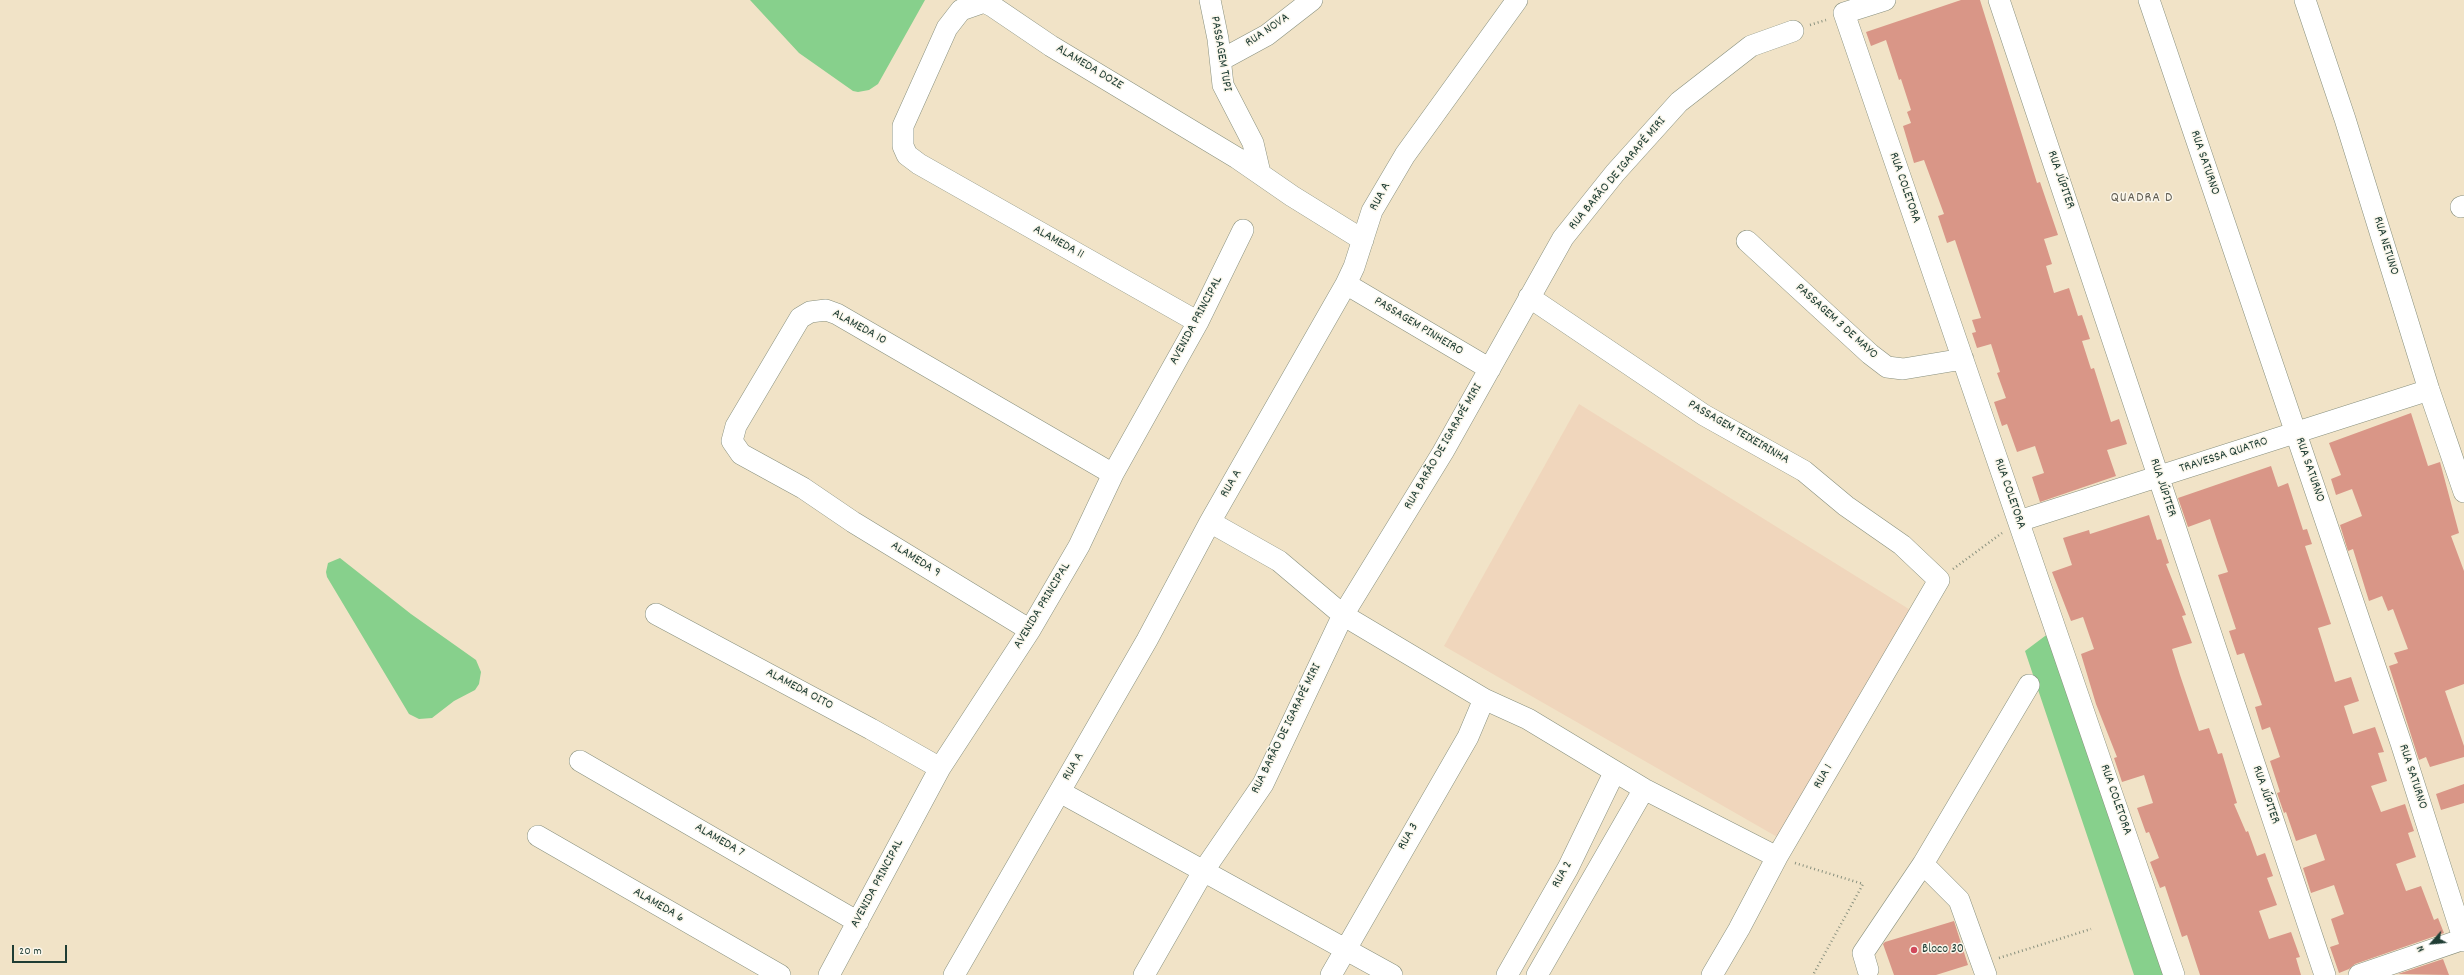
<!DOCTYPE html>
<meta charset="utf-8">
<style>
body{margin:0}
#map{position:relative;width:2464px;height:975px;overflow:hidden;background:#f1e3c7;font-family:Dekko,sans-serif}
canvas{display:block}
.north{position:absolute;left:2412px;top:923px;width:40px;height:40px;-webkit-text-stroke:3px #fbf7ec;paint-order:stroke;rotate:243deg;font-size:11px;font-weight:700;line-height:16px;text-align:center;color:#1f3d34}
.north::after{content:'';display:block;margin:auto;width:14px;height:18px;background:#1f3d34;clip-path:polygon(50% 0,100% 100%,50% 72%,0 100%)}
.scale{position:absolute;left:12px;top:945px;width:55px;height:18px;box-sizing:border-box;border:2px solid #1f3d34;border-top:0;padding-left:5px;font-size:12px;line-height:14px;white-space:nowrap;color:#1f3d34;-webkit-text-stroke:3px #fbf7ec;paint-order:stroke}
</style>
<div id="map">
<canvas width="2464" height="975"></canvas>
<div class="north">N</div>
<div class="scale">20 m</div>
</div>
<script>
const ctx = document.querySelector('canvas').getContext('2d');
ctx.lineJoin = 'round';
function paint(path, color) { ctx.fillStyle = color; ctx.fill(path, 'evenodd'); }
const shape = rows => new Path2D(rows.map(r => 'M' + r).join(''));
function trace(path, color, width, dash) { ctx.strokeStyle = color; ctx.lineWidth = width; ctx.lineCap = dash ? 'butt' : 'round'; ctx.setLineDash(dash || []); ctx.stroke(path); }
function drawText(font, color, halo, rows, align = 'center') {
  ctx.font = font + ' Dekko,sans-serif'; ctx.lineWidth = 3; ctx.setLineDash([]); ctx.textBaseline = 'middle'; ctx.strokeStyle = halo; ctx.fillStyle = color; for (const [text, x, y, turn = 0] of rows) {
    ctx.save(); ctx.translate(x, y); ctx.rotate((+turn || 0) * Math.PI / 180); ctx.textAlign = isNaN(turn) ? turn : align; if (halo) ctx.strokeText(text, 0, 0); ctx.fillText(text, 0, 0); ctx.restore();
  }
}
const built = shape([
 [1579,404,1912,611,1779,838,1444,646]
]);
const green = shape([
 [750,0,925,0,878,84,869,90,858,92,853,91,799,53],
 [340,558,411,614,476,660,481,672,479,684,475,690,454,701,432,718,419,719,409,714,327,577,326,572,328,563],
 [2053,630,2167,975,2134,975,2025,651]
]);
const building = shape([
 [1961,0,1980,0,2037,183,2040,182,2058,235,2044,239,2052,264,2046,266,2054,293,2069,288,2078,316,2082,315,2090,339,2082,341,2091,369,2094,368,2111,422,2119,419,2127,444,2107,450,2116,476,2040,502,2032,477,2044,473,2035,446,2017,452,2007,424,2002,426,1994,402,2006,398,1997,373,2000,372,1991,344,1977,348,1972,333,1976,332,1972,320,1981,318,1955,240,1947,243,1938,216,1944,214,1924,160,1914,163,1903,126,1911,123,1907,112,1911,110,1901,79,1899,80,1886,40,1871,46,1866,32],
 [2411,413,2428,466,2440,462,2459,533,2451,536,2464,571,2464,684,2445,691,2464,746,2464,757,2430,767,2426,757,2419,760,2389,666,2398,663,2394,653,2408,649,2393,609,2388,611,2382,596,2369,601,2353,549,2348,551,2340,525,2362,516,2352,489,2336,495,2331,479,2341,475,2329,443],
 [2271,466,2278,487,2288,483,2303,530,2307,529,2312,544,2305,546,2331,624,2318,628,2335,682,2351,677,2359,701,2344,706,2353,734,2375,727,2384,752,2378,753,2387,781,2371,786,2381,812,2405,804,2414,831,2408,833,2416,857,2396,864,2406,891,2421,886,2434,920,2438,918,2444,933,2355,964,2349,969,2339,973,2330,947,2339,944,2331,919,2344,914,2334,885,2311,893,2303,868,2325,860,2316,834,2296,841,2286,812,2284,813,2277,793,2280,792,2270,761,2280,757,2270,727,2262,730,2255,707,2262,705,2254,682,2244,653,2237,655,2229,631,2236,629,2218,575,2228,572,2218,543,2210,519,2188,527,2178,498],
 [2149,515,2157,540,2161,539,2169,563,2166,564,2186,615,2182,616,2192,643,2172,649,2180,675,2199,731,2209,728,2218,754,2222,753,2237,803,2234,804,2246,832,2248,831,2257,856,2265,853,2273,876,2267,878,2277,905,2259,911,2269,939,2291,932,2300,957,2296,958,2301,975,2200,975,2187,935,2182,937,2165,886,2160,888,2150,862,2159,858,2149,832,2146,833,2137,808,2153,803,2144,775,2122,782,2114,758,2117,757,2096,704,2081,654,2094,649,2083,617,2071,621,2052,572,2072,565,2063,538,2089,530,2090,534],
 [2464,784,2464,803,2441,810,2436,794],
 [1954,921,1968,965,1936,975,1894,975,1883,944,1885,942],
 [2443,959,2449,975,2398,974]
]);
const path = shape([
 [1810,25,1826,20],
 [1953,569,2002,533],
 [1795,863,1863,884,1813,975],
 [1999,958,2091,929]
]);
const minor = shape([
 [1210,0,1218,39,1223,85,1253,143,1260,173],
 [1885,0,1844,13,2174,975],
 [1999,0,2325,975],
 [2149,0,2401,743,2464,941],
 [2305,0,2345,119,2429,390,2464,492],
 [1221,60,1267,35,1312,0],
 [2461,207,2464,206],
 [1747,241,1870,354,1887,367,1903,369,1963,359],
 [1346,284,1490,369],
 [1529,297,1704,415,1804,471,1846,506,1902,545,1939,580,1777,857,1739,929,1712,975],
 [1198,322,919,164,907,155,903,146,903,126,947,28,961,10,984,2,992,6,1051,46,1237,158,1292,196,1363,240],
 [2019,521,2429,390],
 [1210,522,1279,561,1343,615,1484,699,1528,719,1644,789,1777,857],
 [656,614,871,729,940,768],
 [1030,630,853,522,803,488,741,454,732,441,736,426,800,318,810,312,826,310,837,314,1113,474],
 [580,761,858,922],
 [1060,792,1392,975],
 [538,836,780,975],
 [1923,864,1959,900,1986,975],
 [1868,970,1863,953,1923,864,2029,685],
 [829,975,940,768,1030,630,1079,546,1113,474,1198,322,1243,230],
 [954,975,1147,640,1210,522,1346,284,1354,267,1372,211,1405,155,1517,0],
 [1144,975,1204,870,1263,784,1343,615,1443,452,1563,238,1615,173,1679,102,1751,46,1793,31],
 [1331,975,1468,737,1484,699],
 [1507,975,1568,868,1614,773],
 [1537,975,1644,789],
 [2359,975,2464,939]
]);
const markers = [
 [1914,950,4,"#d1495b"]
];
const streetNames = [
 ["RUA NOVA",1268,31,-34],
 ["PASSAGEM TUPI",1220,54,80],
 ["ALAMEDA DOZE",1089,68,31],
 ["RUA SATURNO",2204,163,71],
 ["RUA BARÃO DE IGARAPÉ MIRI",1618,174,-50],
 ["RUA JÚPITER",2060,180,71],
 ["RUA COLETORA",1904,188,71],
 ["RUA A",1381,197,-61],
 ["ALAMEDA 11",1058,243,29],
 ["RUA NETUNO",2385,246,73],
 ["AVENIDA PRINCIPAL",1197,321,-62],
 ["PASSAGEM 3 DE MAYO",1836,322,42],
 ["PASSAGEM PINHEIRO",1418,327,31],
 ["ALAMEDA 10",859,328,29],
 ["PASSAGEM TEIXEIRINHA",1738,433,30],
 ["RUA BARÃO DE IGARAPÉ MIRI",1444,447,-60],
 ["TRAVESSA QUATRO",2224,456,-18],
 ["RUA SATURNO",2309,470,71],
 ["RUA A",1232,484,-60],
 ["RUA JÚPITER",2162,488,72],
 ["RUA COLETORA",2009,494,71],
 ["ALAMEDA 9",915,560,32],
 ["AVENIDA PRINCIPAL",1043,606,-59],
 ["ALAMEDA OITO",799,690,28],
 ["RUA BARÃO DE IGARAPÉ MIRI",1287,729,-64],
 ["RUA A",1074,767,-60],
 ["RUA 1",1824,777,-60],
 ["RUA SATURNO",2412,777,72],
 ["RUA JÚPITER",2265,795,71],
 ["RUA COLETORA",2115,800,71],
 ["RUA 3",1409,837,-60],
 ["ALAMEDA 7",719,841,30],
 ["RUA 2",1563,875,-61],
 ["AVENIDA PRINCIPAL",878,884,-62],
 ["ALAMEDA 6",658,906,30]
];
const poiNames = [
 ["Bloco 30",1922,950]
];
const neighbourhoodNames = [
 ["QUADRA D",2142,199]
];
paint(built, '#f0d6bc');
paint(green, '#87d08c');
paint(building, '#d99687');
trace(minor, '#88907e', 22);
trace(path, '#88907e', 2.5, [1, 3]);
trace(minor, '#fff', 21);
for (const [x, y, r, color] of markers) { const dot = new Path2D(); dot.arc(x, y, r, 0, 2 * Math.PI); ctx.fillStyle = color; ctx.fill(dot); trace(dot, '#fbf7ec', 1.5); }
drawText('13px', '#1f3d34', '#fbf7ec', streetNames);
drawText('13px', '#1f3d34', '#fbf7ec', poiNames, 'left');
ctx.letterSpacing = '1px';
drawText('14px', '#605c51', '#fbf7ec', neighbourhoodNames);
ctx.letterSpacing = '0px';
</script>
